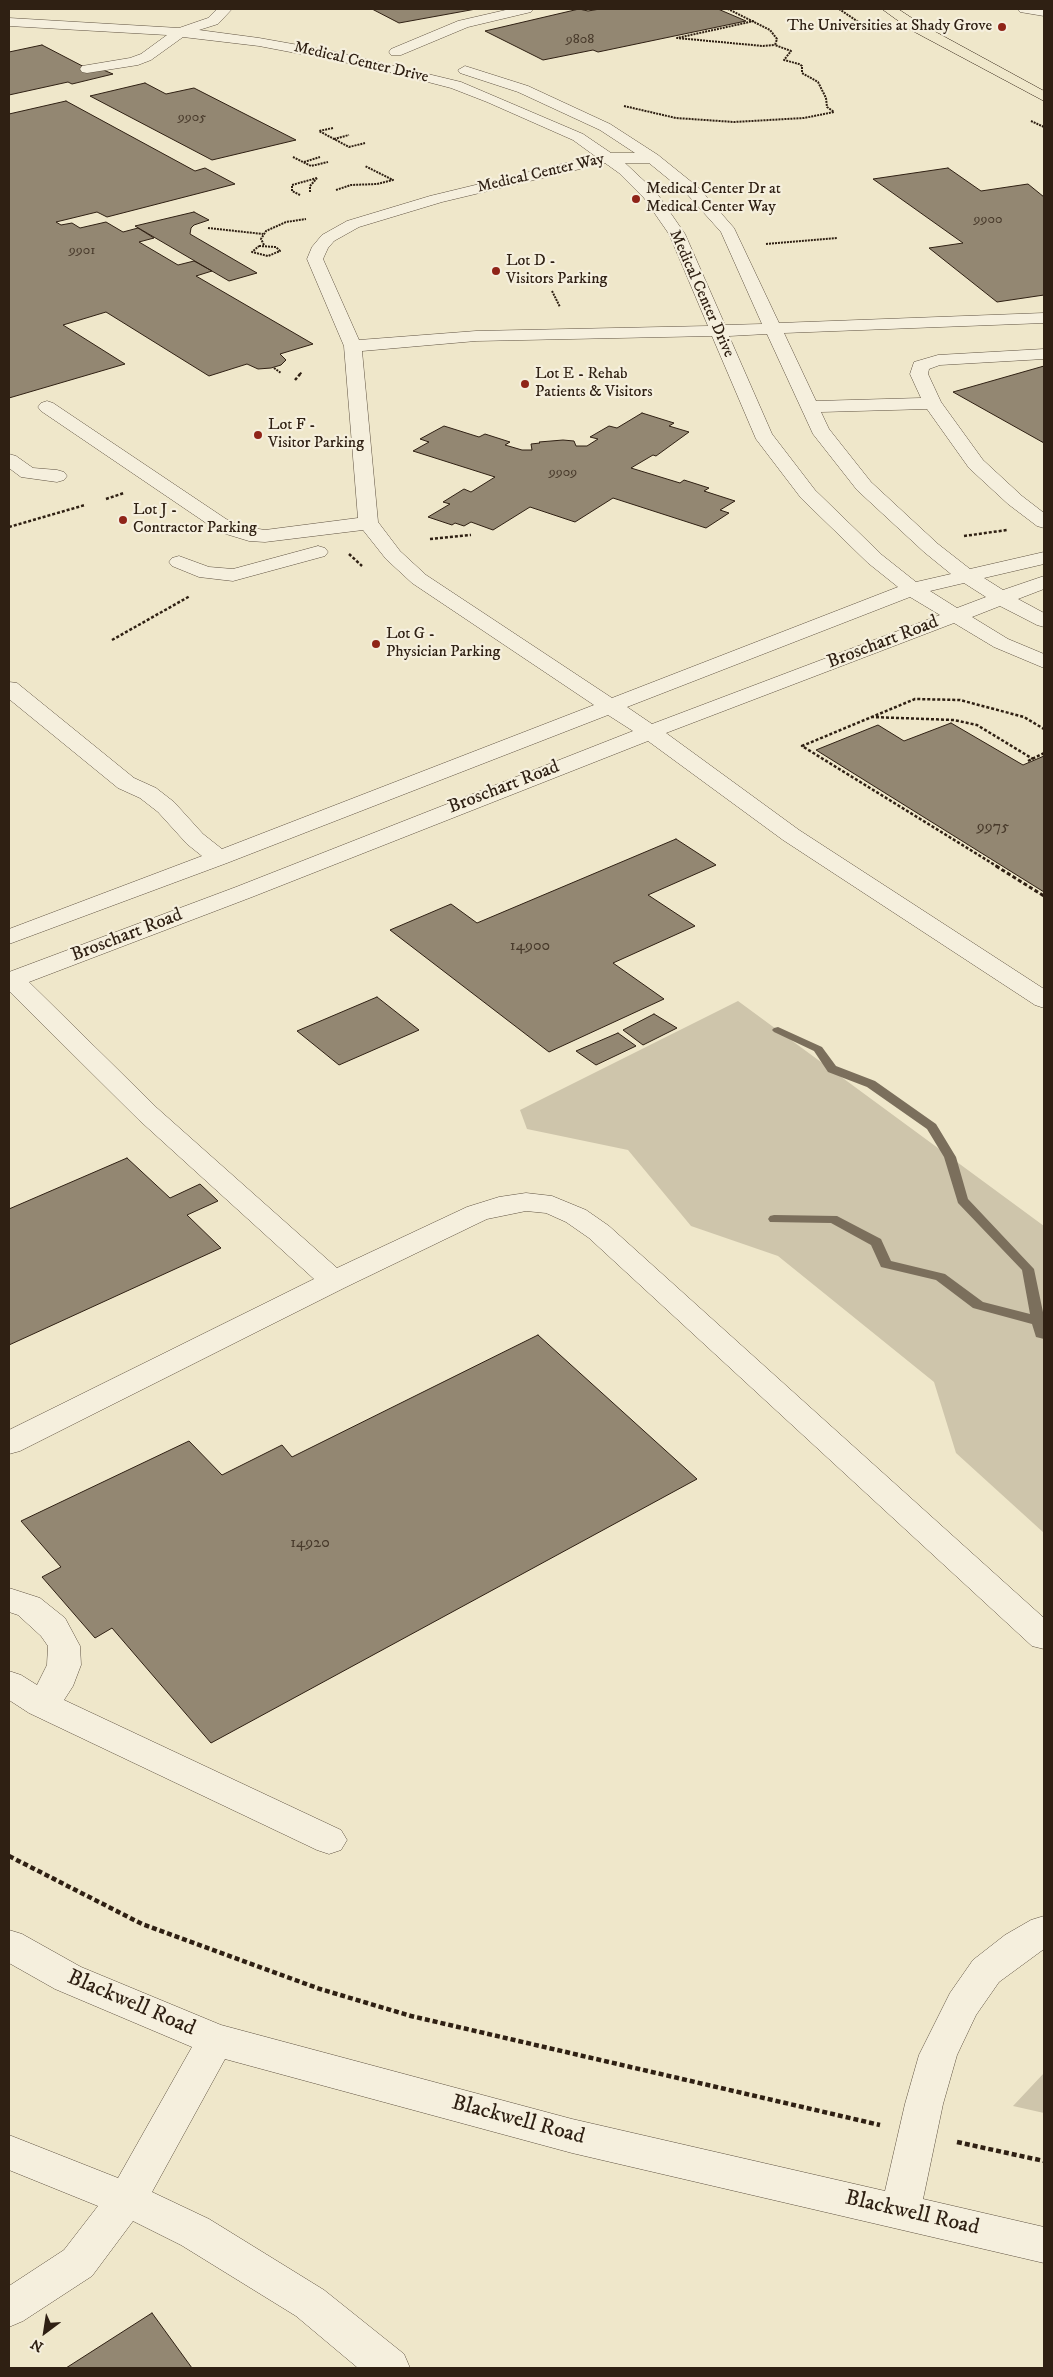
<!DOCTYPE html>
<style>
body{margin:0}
#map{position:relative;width:1053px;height:2377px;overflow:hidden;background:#efe7ca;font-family:"IM FELL DW Pica",serif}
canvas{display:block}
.frame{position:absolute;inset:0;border:10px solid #2f2013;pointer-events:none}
.north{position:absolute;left:20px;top:2307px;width:50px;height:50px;-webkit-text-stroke:4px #f5efdd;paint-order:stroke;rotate:211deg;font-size:14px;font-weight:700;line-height:20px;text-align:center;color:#2f2013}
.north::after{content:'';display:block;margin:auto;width:18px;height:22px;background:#2f2013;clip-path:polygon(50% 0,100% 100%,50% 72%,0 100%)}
</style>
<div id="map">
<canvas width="1053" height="2377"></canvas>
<div class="frame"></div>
<div class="north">N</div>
</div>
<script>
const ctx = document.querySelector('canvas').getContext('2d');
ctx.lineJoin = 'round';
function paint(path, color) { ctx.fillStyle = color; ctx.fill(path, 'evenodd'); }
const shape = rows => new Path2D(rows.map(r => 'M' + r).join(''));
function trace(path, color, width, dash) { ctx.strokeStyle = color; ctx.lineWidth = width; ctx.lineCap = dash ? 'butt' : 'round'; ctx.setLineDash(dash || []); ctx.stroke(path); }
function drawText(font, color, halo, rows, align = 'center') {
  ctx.font = font + ' "IM FELL DW Pica",serif'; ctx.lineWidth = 4.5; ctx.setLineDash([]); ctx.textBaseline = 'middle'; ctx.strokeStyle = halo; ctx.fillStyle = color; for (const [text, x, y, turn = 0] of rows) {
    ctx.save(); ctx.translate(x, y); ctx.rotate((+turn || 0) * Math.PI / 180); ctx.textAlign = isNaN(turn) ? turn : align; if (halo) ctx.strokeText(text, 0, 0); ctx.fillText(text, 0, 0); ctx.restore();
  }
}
const green = shape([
 [738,1001,1044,1226,1044,1533,956,1453,934,1382,778,1256,691,1226,628,1150,527,1129,520,1110],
 [1044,2073,1044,2113,1013,2106]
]);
const stream = shape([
 [778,1027,822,1047,836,1066,875,1081,936,1124,956,1157,968,1199,1034,1269,1044,1317,1044,1339,1036,1337,1032,1324,973,1308,936,1280,881,1267,871,1245,831,1223,770,1222,768,1219,770,1216,774,1215,837,1216,881,1239,891,1261,945,1274,983,1302,1030,1314,1022,1270,958,1203,944,1157,927,1129,867,1087,828,1072,814,1051,774,1032,772,1030,774,1028,778,1027]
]);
const building = shape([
 [372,9,476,9,399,23,372,9],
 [579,9,588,11,600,9,718,9,746,21,598,52,593,50,543,60,485,31,579,9],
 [42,45,92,71,101,69,113,74,72,84,68,82,9,95,9,52,42,45],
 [145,83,166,94,194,88,296,140,212,160,90,96,145,83],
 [66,101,195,171,205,168,235,184,107,217,97,212,56,222,61,225,72,223,80,228,106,222,123,232,138,228,154,238,139,242,178,265,194,261,212,271,196,276,313,344,280,354,286,360,281,365,271,368,258,369,247,364,209,376,106,312,63,325,125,364,9,398,9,114,66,101],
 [948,168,981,191,1028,184,1044,197,1044,295,997,302,929,248,963,243,873,179,948,168],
 [194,212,209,220,194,225,191,228,190,234,257,273,229,281,135,226,194,212],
 [1044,366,1044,443,953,392,1044,366],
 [642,413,674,423,669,426,689,432,656,456,653,455,631,468,680,483,684,480,709,488,704,491,735,501,720,510,729,513,706,528,613,498,575,522,530,507,493,530,471,522,464,526,455,523,452,525,428,517,450,504,443,502,464,489,471,492,495,477,413,451,429,442,420,439,444,426,479,437,485,434,510,442,505,445,522,450,532,450,531,444,540,443,539,442,563,440,574,441,576,446,587,446,598,439,590,437,609,426,617,428,642,413],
 [951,723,1023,765,1044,756,1044,892,816,750,878,725,904,741,951,723],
 [676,839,716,865,648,895,695,926,613,963,664,999,549,1052,390,930,451,904,477,923,676,839],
 [377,997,419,1030,339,1065,297,1031,377,997],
 [654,1014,677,1028,643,1045,623,1030,654,1014],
 [618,1033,636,1046,596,1065,576,1051,618,1033],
 [127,1158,170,1198,200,1184,218,1201,187,1215,221,1248,9,1345,9,1209,127,1158],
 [538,1335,697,1479,211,1743,112,1628,95,1638,42,1577,61,1567,21,1521,189,1441,222,1475,282,1445,292,1457,538,1335],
 [152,2313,192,2368,66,2368,152,2313]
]);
const pathFar3 = shape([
 [839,9,869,29],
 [754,21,677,38,763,46,775,45],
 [624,106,676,118,734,122,804,118,834,112,827,107,826,98,818,82,802,73,802,66,799,64,784,60,791,51,775,45,777,39,770,30,728,9],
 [1031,121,1044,127],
 [333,128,319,131,349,147,365,143],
 [334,139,349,135],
 [293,157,311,166,328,162],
 [304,162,320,157],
 [336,190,351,185,377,184,393,180,365,166],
 [310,192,310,186,317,178],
 [300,195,292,191,292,185,317,178],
 [208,228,263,234],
 [766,244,837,238],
 [264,245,261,239,266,231,286,222,306,219],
 [259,246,276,247,280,251,268,256,252,252,259,246],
 [552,291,560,307],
 [274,368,281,373],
 [300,374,302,372]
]);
const pathFar2 = shape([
 [295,380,301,373],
 [106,499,124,493],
 [9,527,85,505],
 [964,536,1007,530],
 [430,539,471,535],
 [349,554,362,566],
 [112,640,190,596],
 [871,717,954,720,977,725,1033,759],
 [1028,761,1044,753],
 [998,867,802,746,915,699,960,700,1024,717,1044,729]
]);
const pathFar1 = shape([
 [996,866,1044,896]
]);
const path = shape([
 [9,1856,142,1924,320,1989,411,2016,880,2125],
 [957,2142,1044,2161]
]);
const minor = shape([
 [217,9,232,9,218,24,199,30,259,38,332,51,461,82,583,134,611,153,635,153,600,130,518,92,460,73,458,70,465,66,528,86,610,124,658,155,699,188,734,228,779,323,1044,313,1044,323,784,333,816,401,921,398,910,374,914,362,938,355,1044,349,1044,359,940,365,929,369,928,374,941,402,983,460,1022,496,1044,513,1044,528,1037,526,1008,504,969,468,927,409,821,412,829,429,871,482,938,544,970,569,1044,552,1044,564,984,578,1003,590,1044,576,1044,589,1018,599,1044,613,1044,627,1037,625,1000,606,972,617,1008,639,1044,654,1044,668,994,647,954,623,666,733,799,830,1044,989,1044,1008,1035,1005,783,840,648,741,252,897,29,982,157,1108,337,1268,467,1207,499,1197,526,1193,552,1196,586,1210,609,1226,1044,1618,1044,1649,1032,1646,589,1238,566,1222,546,1213,526,1211,487,1219,344,1288,20,1451,9,1454,9,1430,314,1279,139,1120,9,991,9,972,236,887,633,731,608,715,227,863,9,944,9,929,202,856,187,844,158,812,140,798,118,788,9,699,9,682,17,683,134,778,156,788,174,802,203,834,222,849,594,705,412,583,386,559,363,530,265,542,249,541,226,534,212,527,41,411,38,407,41,403,47,401,53,403,226,519,240,526,265,530,358,518,344,346,307,259,312,247,322,235,347,221,430,196,595,156,573,140,487,102,451,88,374,68,259,46,183,37,151,60,138,65,87,73,82,72,80,69,82,66,130,58,141,54,167,35,9,26,9,18,179,28,208,18,217,9],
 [605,163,619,173,644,198,669,234,708,326,476,331,359,340,323,259,328,248,334,241,359,227,442,202,605,163],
 [625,163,649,163,687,194,721,232,762,324,725,325,685,234,656,192,625,163],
 [767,334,813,434,857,490,924,552,951,574,916,582,882,555,815,490,772,434,729,336,767,334],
 [712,336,756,439,801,498,868,563,898,587,612,698,426,575,400,551,378,522,362,351,476,341,712,336],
 [964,583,986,597,957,608,930,591,964,583],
 [910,597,940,615,652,724,627,707,910,597],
 [510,9,533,9,531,12,468,27,401,55,391,55,389,52,391,49,458,21,510,9],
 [1018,9,1044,9,1044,16,1020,12,1018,9],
 [9,454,16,456,33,468,57,470,64,472,67,476,64,480,57,482,21,477,9,468,9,454],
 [318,546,325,548,328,552,325,556,233,581,199,577,172,566,169,562,172,558,179,556,209,567,233,569,318,546],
 [9,1588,40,1598,65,1618,80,1646,81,1665,73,1686,64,1700,341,1830,347,1840,341,1850,329,1854,317,1850,29,1713,9,1700,9,1671,21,1675,37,1685,47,1665,48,1646,41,1636,18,1615,9,1612,9,1588],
 [1044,1916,1044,1949,999,1982,976,2015,957,2055,943,2104,923,2199,1044,2227,1044,2263,572,2153,225,2059,152,2192,209,2219,324,2290,404,2354,410,2368,358,2368,296,2316,181,2245,133,2221,92,2276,23,2321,9,2327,9,2286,64,2250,98,2206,9,2170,9,2135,118,2178,192,2047,55,1989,9,1963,9,1930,22,1934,81,1967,221,2025,572,2119,885,2191,905,2104,919,2055,950,1993,973,1960,1005,1935,1031,1920,1044,1916]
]);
const major = shape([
 [882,9,898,9,921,24,1044,91,1044,101,911,30,882,9]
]);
const markers = [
 [1002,27,5,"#8f2418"],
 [636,199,5,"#8f2418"],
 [496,271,5,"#8f2418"],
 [525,384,5,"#8f2418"],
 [258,435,5,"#8f2418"],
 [123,520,5,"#8f2418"],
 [376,644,5,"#8f2418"]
];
const farNumbernames = [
 ["9808",580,40],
 ["9905",192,118],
 ["9900",988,220],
 ["9901",82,251],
 ["9909",563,473]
];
const farPoinames = [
 ["The Universities at Shady Grove",992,27,"right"],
 ["Medical Center Dr at",646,190],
 ["Medical Center Way",646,208],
 ["Lot D -",506,262],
 ["Visitors Parking",506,280],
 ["Lot E - Rehab",535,375],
 ["Patients & Visitors",535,393],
 ["Lot F -",268,426],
 ["Visitor Parking",268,444],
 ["Lot J -",133,511],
 ["Contractor Parking",133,529],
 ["Lot G -",386,635],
 ["Physician Parking",386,653]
];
const farStreetnames = [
 ["Medical Center Drive",361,63,13],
 ["Medical Center Way",541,174,-13],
 ["Medical Center Drive",701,294,66]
];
const numberNames = [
 ["9975",993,828],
 ["14900",530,947],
 ["14920",310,1544]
];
const streetNames = [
 ["Broschart Road",883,643,-21],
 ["Broschart Road",504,788,-21],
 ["Broschart Road",127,936,-21]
];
const nearStreetnames = [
 ["Blackwell Road",131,2004,23],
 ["Blackwell Road",518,2121,15],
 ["Blackwell Road",912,2214,13]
];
paint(green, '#cec5ab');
paint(stream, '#7b6f5c');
paint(building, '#938772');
trace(building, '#2f2013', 1);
trace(minor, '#5f5241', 1);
trace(major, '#2f2013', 1);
trace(pathFar3, '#2f2013', 2, [2, 1]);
trace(pathFar2, '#2f2013', 2.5, [3, 2]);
trace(pathFar1, '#2f2013', 3, [4, 2.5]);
trace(path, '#2f2013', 4.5, [5, 3]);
paint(minor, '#f5efdd');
paint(major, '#efe7ca');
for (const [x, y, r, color] of markers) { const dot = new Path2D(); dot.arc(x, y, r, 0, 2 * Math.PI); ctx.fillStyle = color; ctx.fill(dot); trace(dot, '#f5efdd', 2); }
drawText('14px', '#483a2b', null, farNumbernames);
drawText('16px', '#2f2013', '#f5efdd', farPoinames, 'left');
drawText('16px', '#2f2013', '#f5efdd', farStreetnames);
drawText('16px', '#483a2b', null, numberNames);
drawText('19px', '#2f2013', '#f5efdd', streetNames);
drawText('22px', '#2f2013', '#f5efdd', nearStreetnames);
</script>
